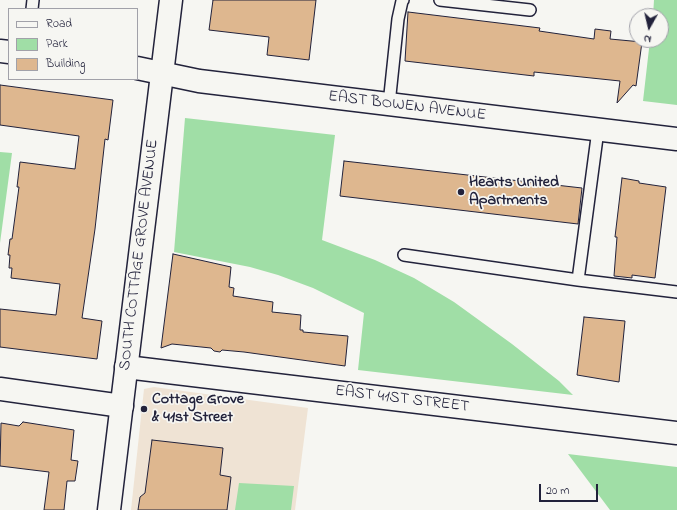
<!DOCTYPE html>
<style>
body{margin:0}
#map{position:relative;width:677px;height:510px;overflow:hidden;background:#f6f6f2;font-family:"Indie Flower",sans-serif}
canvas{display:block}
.legend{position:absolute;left:8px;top:8px;width:130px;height:72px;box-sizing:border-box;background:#f6f6f2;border:1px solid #a1a1a9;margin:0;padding:5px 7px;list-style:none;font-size:12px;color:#22223b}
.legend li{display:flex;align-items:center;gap:8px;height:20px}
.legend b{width:20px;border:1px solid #a1a1a9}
.north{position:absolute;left:629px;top:8px;width:40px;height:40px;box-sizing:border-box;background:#f6f6f2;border:1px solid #a1a1a9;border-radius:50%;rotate:188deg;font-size:11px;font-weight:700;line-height:16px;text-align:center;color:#22223b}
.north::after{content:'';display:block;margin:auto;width:14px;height:18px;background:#22223b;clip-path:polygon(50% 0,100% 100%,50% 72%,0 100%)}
.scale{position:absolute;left:539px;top:484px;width:59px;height:18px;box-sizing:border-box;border:2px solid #22223b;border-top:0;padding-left:5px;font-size:12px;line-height:14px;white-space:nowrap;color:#22223b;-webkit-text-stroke:3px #f6f6f2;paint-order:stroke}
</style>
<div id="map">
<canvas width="677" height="510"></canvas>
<ul class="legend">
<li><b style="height:5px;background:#f6f6f2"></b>Road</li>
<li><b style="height:11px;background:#a0dea6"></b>Park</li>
<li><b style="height:11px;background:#deb78f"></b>Building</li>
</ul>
<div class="north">N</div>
<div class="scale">20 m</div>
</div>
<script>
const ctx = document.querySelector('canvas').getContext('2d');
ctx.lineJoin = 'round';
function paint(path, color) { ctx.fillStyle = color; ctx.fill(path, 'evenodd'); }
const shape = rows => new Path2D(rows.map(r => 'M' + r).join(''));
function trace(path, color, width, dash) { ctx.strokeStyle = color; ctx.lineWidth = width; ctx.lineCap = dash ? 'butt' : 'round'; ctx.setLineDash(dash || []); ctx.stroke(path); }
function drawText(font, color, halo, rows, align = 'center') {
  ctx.font = font + ' "Indie Flower",sans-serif'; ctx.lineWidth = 3.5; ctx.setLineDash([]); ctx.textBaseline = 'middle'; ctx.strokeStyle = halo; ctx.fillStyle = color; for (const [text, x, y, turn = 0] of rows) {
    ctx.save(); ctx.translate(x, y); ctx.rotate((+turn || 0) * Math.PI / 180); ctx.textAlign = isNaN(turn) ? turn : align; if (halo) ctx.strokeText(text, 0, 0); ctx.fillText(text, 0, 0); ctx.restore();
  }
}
const built = shape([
 [154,387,308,408,295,510,131,510,144,389]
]);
const green = shape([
 [654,0,677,0,677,105,643,101,650,40,661,40,661,16,653,16],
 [185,118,335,135,322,240,375,260,414,278,454,302,512,344,559,381,573,395,358,370,364,313,313,288,278,275,250,267,174,252],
 [0,152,12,153,0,243],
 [568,454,677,467,677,510,610,510],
 [239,483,294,486,291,510,235,510]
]);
const building = shape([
 [213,0,316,0,309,60,267,55,269,37,209,30,213,0],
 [408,12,540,28,539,31,594,39,595,29,611,31,610,39,642,42,636,86,633,85,617,103,620,81,534,72,534,76,405,61,408,12],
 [0,85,113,100,108,140,105,139,95,229,82,318,102,321,97,359,0,347,0,309,56,315,60,284,11,278,12,268,9,268,10,255,8,255,10,239,12,239,19,187,17,187,20,162,75,169,79,136,0,125,0,85],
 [344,161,582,188,578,224,340,196,344,161],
 [622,178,639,181,639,183,666,187,655,278,632,275,632,278,614,276,617,237,615,237,622,178],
 [173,254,231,267,229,287,234,288,233,296,273,302,272,312,301,315,300,330,303,330,303,332,348,336,345,366,244,352,222,350,220,352,214,351,211,348,172,344,161,348,173,254],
 [584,317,625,321,619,382,577,375,584,317],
 [23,422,74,430,71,460,78,461,75,481,67,481,64,510,44,510,49,472,0,466,1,423,19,426,23,422],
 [152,440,223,448,220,475,231,477,227,510,138,510,140,497,145,493,152,440]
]);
const lane = shape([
 [440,0,530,10],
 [32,9,33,0],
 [389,104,398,19,402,1,403,0],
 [404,255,578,280,677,292],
 [578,280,598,130]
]);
const street = shape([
 [0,51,9,52],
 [137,68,199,81,677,139],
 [126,367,677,433],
 [0,389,122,406]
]);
const secondary = shape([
 [109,510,171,0]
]);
const markers = [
 [461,192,4,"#22223b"],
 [144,409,4,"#22223b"]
];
const streetNames = [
 ["EAST BOWEN AVENUE",407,107,7],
 ["SOUTH COTTAGE GROVE AVENUE",140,255,-83],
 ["EAST 41ST STREET",402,400,7]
];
const poiNames = [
 ["Hearts United",469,183],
 ["Apartments",469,201],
 ["Cottage Grove",152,400],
 ["& 41st Street",152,418]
];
paint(built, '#efe3d4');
paint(green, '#a0dea6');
paint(building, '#deb78f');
trace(building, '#22223b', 1);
trace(lane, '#22223b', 14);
trace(street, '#22223b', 25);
trace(secondary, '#22223b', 25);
trace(lane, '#f6f6f2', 11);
trace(street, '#f6f6f2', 22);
trace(secondary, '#f6f6f2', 22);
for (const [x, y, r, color] of markers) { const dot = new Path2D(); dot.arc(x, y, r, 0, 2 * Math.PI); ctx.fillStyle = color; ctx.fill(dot); trace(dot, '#f6f6f2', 1.5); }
drawText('16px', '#22223b', '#f6f6f2', streetNames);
drawText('bold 16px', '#22223b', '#f6f6f2', poiNames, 'left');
</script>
